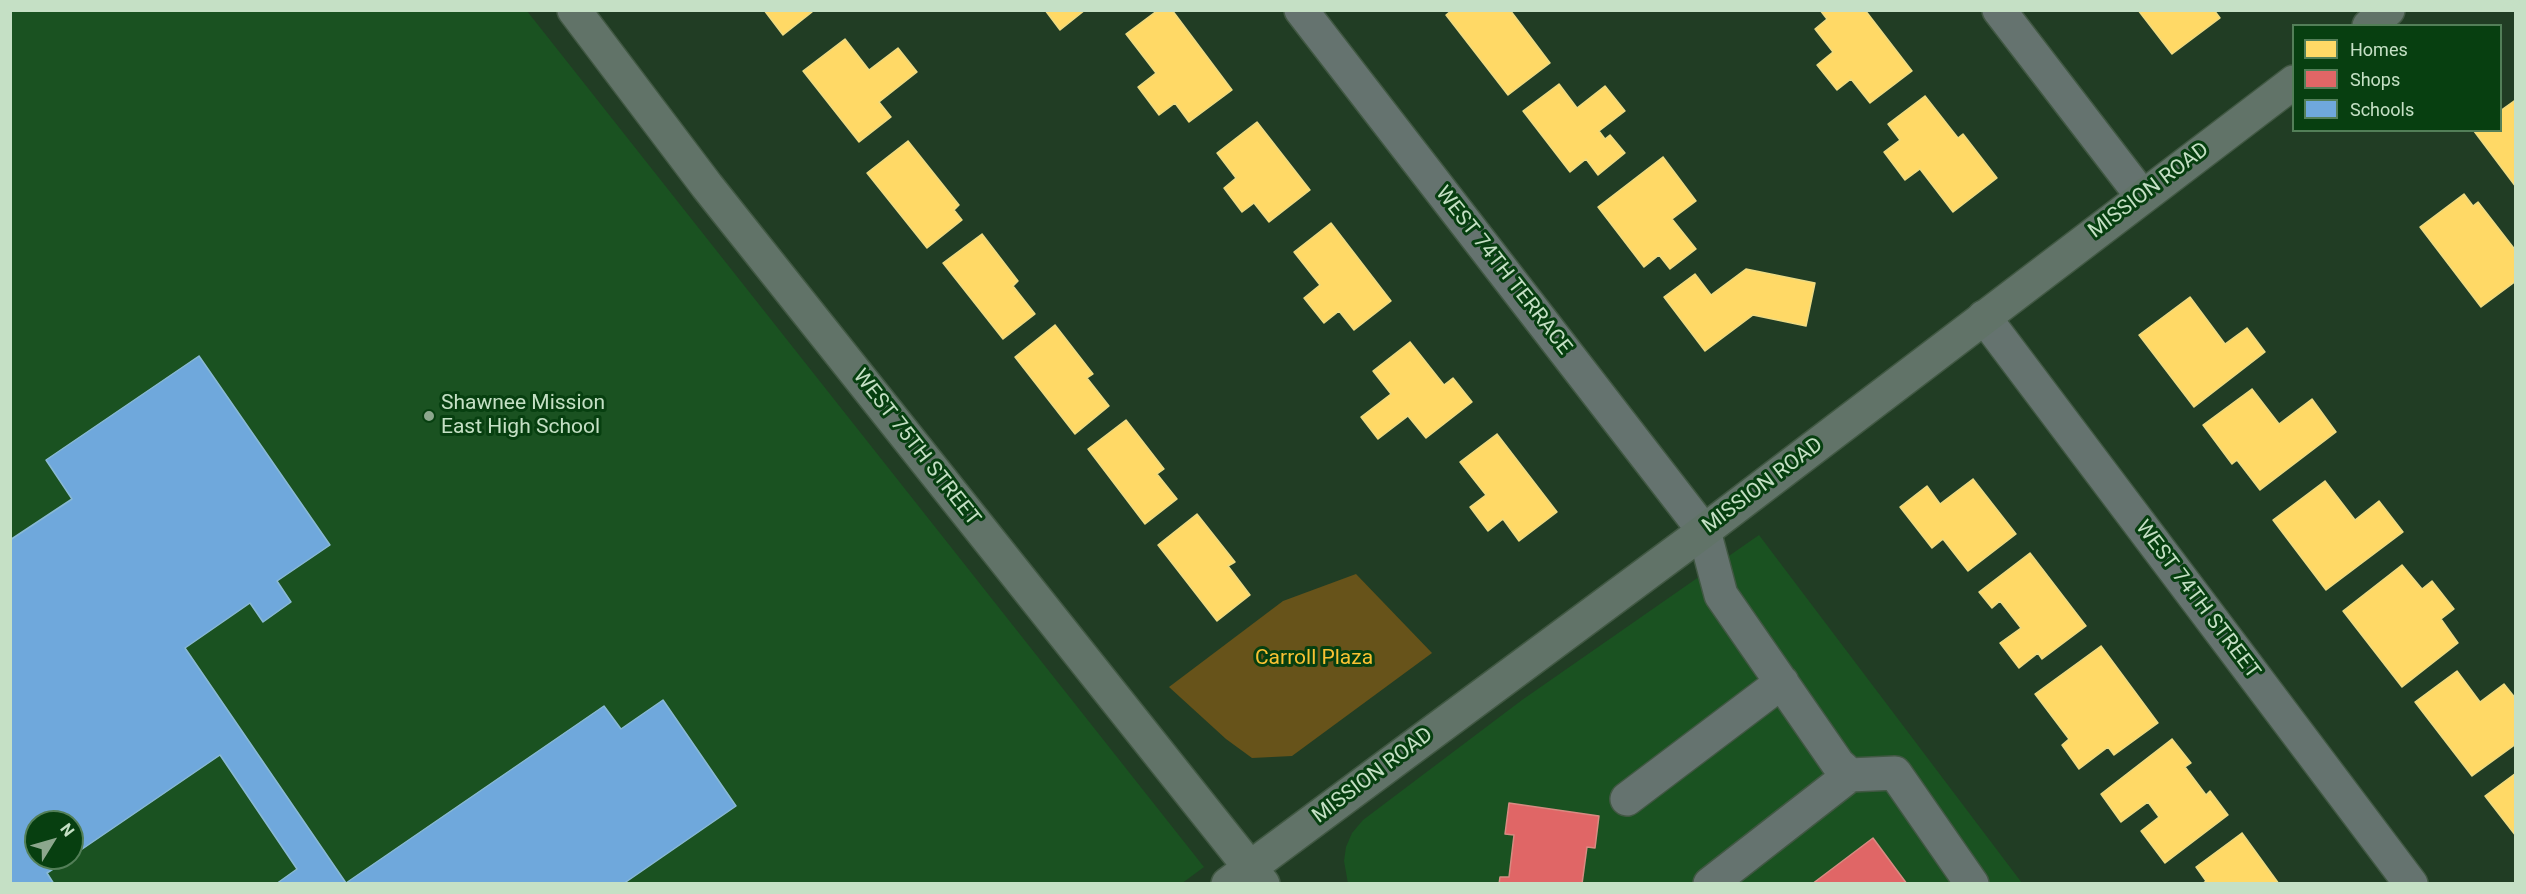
<!DOCTYPE html>
<style>
body{margin:0}
#map{position:relative;width:2526px;height:894px;overflow:hidden;background:#213d24;font-family:Roboto,sans-serif}
canvas{display:block}
.frame{position:absolute;inset:0;border:12px solid #c5e0c5;pointer-events:none}
.legend{position:absolute;left:2292px;top:24px;width:210px;height:108px;box-sizing:border-box;background:#073f10;border:2px solid #537f58;margin:0;padding:8px 10px;list-style:none;font-size:18px;color:#c5e0c5}
.legend li{display:flex;align-items:center;gap:12px;height:30px}
.legend b{width:30px;border:2px solid #537f58}
.north{position:absolute;left:24px;top:810px;width:60px;height:60px;box-sizing:border-box;background:#073f10;border:2px solid #537f58;border-radius:50%;rotate:53deg;font-size:16px;font-weight:700;line-height:24px;text-align:center;color:#c5e0c5}
.north::after{content:'';display:block;margin:auto;width:21px;height:27px;background:#8ca78d;clip-path:polygon(50% 0,100% 100%,50% 72%,0 100%)}
</style>
<div id="map">
<canvas width="2526" height="894"></canvas>
<div class="frame"></div>
<ul class="legend">
<li><b style="height:16px;background:#ffd966"></b>Homes</li>
<li><b style="height:16px;background:#e06666"></b>Shops</li>
<li><b style="height:16px;background:#6fa8dc"></b>Schools</li>
</ul>
<div class="north">N</div>
</div>
<script>
const ctx = document.querySelector('canvas').getContext('2d');
ctx.lineJoin = 'round';
function paint(path, color) { ctx.fillStyle = color; ctx.fill(path, 'evenodd'); }
const shape = rows => new Path2D(rows.map(r => 'M' + r).join(''));
function trace(path, color, width, dash) { ctx.strokeStyle = color; ctx.lineWidth = width; ctx.lineCap = dash ? 'butt' : 'round'; ctx.setLineDash(dash || []); ctx.stroke(path); }
function drawText(font, color, halo, rows, align = 'center') {
  ctx.font = font + ' Roboto,sans-serif'; ctx.lineWidth = 6; ctx.setLineDash([]); ctx.textBaseline = 'middle'; ctx.strokeStyle = halo; ctx.fillStyle = color; for (const [text, x, y, turn = 0] of rows) {
    ctx.save(); ctx.translate(x, y); ctx.rotate((+turn || 0) * Math.PI / 180); ctx.textAlign = isNaN(turn) ? turn : align; if (halo) ctx.strokeText(text, 0, 0); ctx.fillText(text, 0, 0); ctx.restore();
  }
}
const built = shape([
 [10,11,527,11,1204,867,1181,884,11,883],
 [36,822,72,822,72,858,36,858],
 [1759,535,2022,883,1348,884,1344,861,1346,847,1352,833,1363,820,1522,700]
]);
const green = shape([
 [1356,574,1432,653,1292,756,1252,758,1226,739,1169,687,1283,601]
]);
const homes = shape([
 [764,10,811,10,812,12,783,35,764,10],
 [1045,10,1085,10,1060,30,1045,10],
 [1158,10,1172,10,1232,90,1189,122,1175,103,1159,115,1138,87,1156,73,1126,34,1158,10],
 [1452,10,1510,10,1550,63,1508,95,1446,15,1452,10],
 [1820,10,1865,10,1912,71,1870,103,1851,79,1837,90,1817,65,1833,52,1815,29,1827,19,1820,10],
 [2138,10,2214,10,2220,18,2172,54,2138,10],
 [845,39,869,70,898,48,917,72,879,102,891,117,859,142,803,71,845,39],
 [1559,84,1577,108,1605,86,1625,111,1599,131,1605,139,1610,135,1625,153,1598,175,1586,159,1570,172,1523,111,1559,84],
 [1925,96,1958,138,1963,134,1997,178,1953,212,1920,169,1905,180,1884,152,1900,140,1888,124,1925,96],
 [2514,101,2516,103,2516,187,2474,131,2500,130,2500,111,2514,101],
 [1257,122,1310,190,1269,222,1254,203,1242,212,1224,188,1236,178,1217,153,1257,122],
 [908,141,959,205,954,210,962,220,927,248,867,173,908,141],
 [1663,157,1696,201,1672,219,1696,249,1670,269,1659,255,1644,267,1598,207,1663,157],
 [2464,194,2473,206,2478,202,2516,251,2516,281,2481,307,2420,227,2464,194],
 [1331,223,1391,301,1354,330,1339,311,1324,323,1304,298,1320,285,1294,252,1331,223],
 [982,234,1018,281,1013,286,1035,314,1003,339,943,263,982,234],
 [1746,269,1815,283,1806,326,1753,315,1705,351,1664,297,1695,274,1711,295,1746,269],
 [2190,297,2225,344,2247,328,2265,352,2194,407,2139,335,2190,297],
 [1055,325,1093,374,1087,378,1109,406,1075,434,1015,357,1055,325],
 [1410,342,1444,385,1453,378,1472,402,1426,438,1408,416,1378,439,1361,417,1391,394,1373,371,1410,342],
 [2252,389,2279,424,2312,399,2336,432,2260,490,2237,460,2232,464,2203,425,2252,389],
 [1126,420,1164,469,1157,474,1177,499,1145,524,1088,449,1126,420],
 [1497,434,1557,512,1519,541,1503,519,1488,531,1470,507,1486,495,1460,462,1497,434],
 [1973,479,2016,534,1968,571,1943,539,1932,548,1900,507,1927,486,1940,504,1973,479],
 [2325,481,2355,520,2379,501,2403,532,2326,590,2273,520,2325,481],
 [1197,514,1235,562,1228,566,1250,595,1217,621,1158,545,1197,514],
 [2030,553,2086,626,2042,659,2038,653,2019,668,2000,643,2021,628,2000,601,1992,608,1979,592,2030,553],
 [2402,565,2422,589,2432,581,2454,609,2441,619,2458,643,2402,687,2343,611,2402,565],
 [2101,646,2158,723,2114,755,2108,747,2079,769,2062,745,2069,739,2035,694,2101,646],
 [2457,671,2480,702,2504,684,2516,699,2516,744,2472,776,2415,702,2457,671],
 [2172,739,2191,763,2185,767,2206,795,2210,791,2228,815,2165,863,2141,831,2159,817,2148,802,2121,822,2101,794,2172,739],
 [2516,773,2516,836,2485,796,2516,773],
 [2242,833,2279,884,2202,884,2206,881,2196,867,2242,833]
]);
const shops = shape([
 [1509,803,1599,816,1595,848,1587,847,1582,884,1499,884,1500,877,1509,877,1514,835,1505,834,1509,803],
 [1873,838,1907,884,1812,884,1873,838]
]);
const schools = shape([
 [199,356,330,545,277,581,291,602,263,622,250,603,185,648,346,883,604,706,621,729,663,700,736,806,623,884,276,884,297,869,220,755,72,856,72,822,36,822,36,858,70,858,47,873,54,884,10,884,10,540,72,499,46,460,199,356]
]);
const minor = shape([
 [1301,10,1704,531,1721,595,1838,764,1850,775,1710,884],
 [1999,10,2142,196],
 [1984,317,2411,884],
 [1850,775,1895,773,1972,884],
 [1627,799,1782,682]
]);
const major = shape([
 [574,10,707,186,1263,884],
 [2369,26,2388,10],
 [1228,884,1704,531,2294,82]
]);
const markers = [
 [429,416,6,"#8ca78d"]
];
const streetNames = [
 ["MISSION ROAD",2149,191,-37],
 ["WEST 74TH TERRACE",1503,271,52],
 ["WEST 75TH STREET",916,448,52],
 ["MISSION ROAD",1763,486,-37],
 ["WEST 74TH STREET",2197,600,53],
 ["MISSION ROAD",1373,776,-37]
];
const poiNames = [
 ["Shawnee Mission",441,404],
 ["East High School",441,428]
];
const parkNames = [
 ["Carroll Plaza",1314,659]
];
paint(built, '#1a5221');
paint(green, '#67531a');
paint(homes, '#ffd966');
trace(homes, '#eedb82', 1.5);
paint(shops, '#e06666');
trace(shops, '#d88b82', 1.5);
paint(schools, '#6fa8dc');
trace(schools, '#89b9d5', 1.5);
trace(minor, '#415843', 36);
trace(major, '#415843', 36);
trace(minor, '#65736f', 33);
trace(major, '#617368', 33);
for (const [x, y, r, color] of markers) { const dot = new Path2D(); dot.arc(x, y, r, 0, 2 * Math.PI); ctx.fillStyle = color; ctx.fill(dot); trace(dot, '#073f10', 2); }
drawText('21px', '#c5e0c5', '#073f10', streetNames);
drawText('21px', '#c5e0c5', '#073f10', poiNames, 'left');
drawText('21px', '#f9c133', '#073f10', parkNames);
</script>
